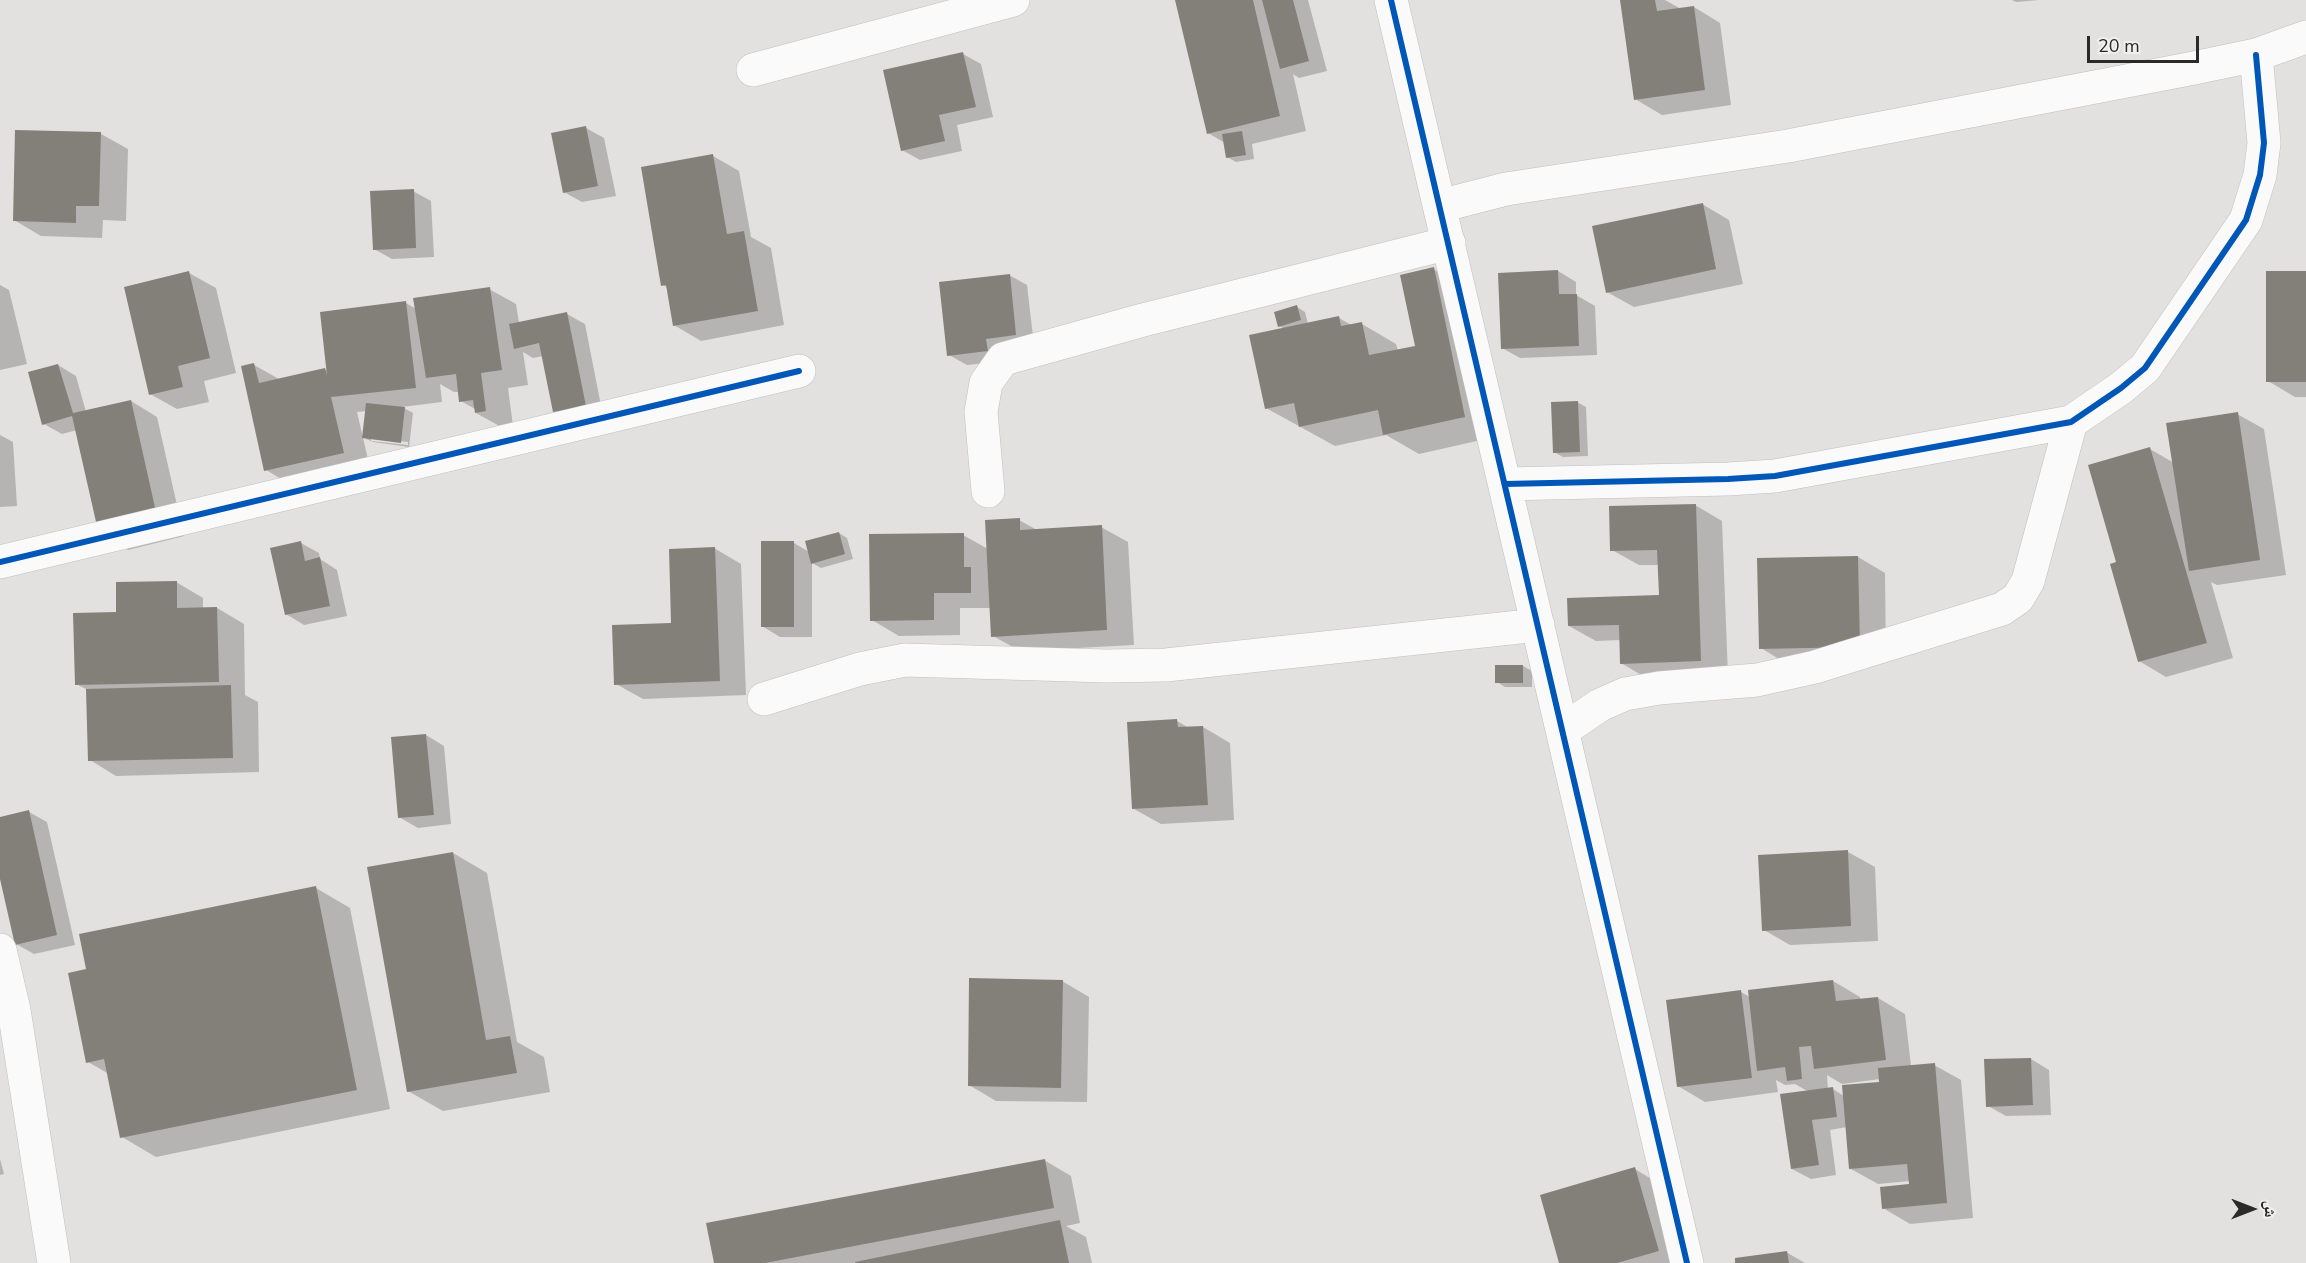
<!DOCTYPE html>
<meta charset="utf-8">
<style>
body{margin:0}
#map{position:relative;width:2306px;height:1263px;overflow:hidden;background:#e3e1df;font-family:"Nunito Sans","Noto Naskh Arabic",sans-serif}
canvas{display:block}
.north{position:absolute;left:2222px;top:1179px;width:60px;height:60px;-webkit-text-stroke:4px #f1efec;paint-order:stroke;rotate:90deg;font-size:16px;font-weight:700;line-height:24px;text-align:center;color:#2a2a29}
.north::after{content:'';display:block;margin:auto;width:21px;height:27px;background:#2a2a29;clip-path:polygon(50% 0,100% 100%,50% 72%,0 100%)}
.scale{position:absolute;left:2087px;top:36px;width:112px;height:27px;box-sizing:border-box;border:3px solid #2a2a29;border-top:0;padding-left:8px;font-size:18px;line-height:21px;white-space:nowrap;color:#2a2a29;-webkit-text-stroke:4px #f1efec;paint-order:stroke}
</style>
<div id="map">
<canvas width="2306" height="1263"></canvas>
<div class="north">ش</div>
<div class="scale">20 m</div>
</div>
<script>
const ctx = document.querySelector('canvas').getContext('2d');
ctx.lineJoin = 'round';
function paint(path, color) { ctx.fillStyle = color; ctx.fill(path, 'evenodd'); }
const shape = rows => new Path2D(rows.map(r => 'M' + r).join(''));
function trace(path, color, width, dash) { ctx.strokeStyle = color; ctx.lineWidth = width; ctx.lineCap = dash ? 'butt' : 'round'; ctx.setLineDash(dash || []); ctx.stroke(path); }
const shadow = shape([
 [1177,0,1308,0,1327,71,1299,78,1293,74,1306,131,1252,144,1254,159,1236,162,1227,157,1225,143,1208,133],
 [1621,0,1665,0,1681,9,1694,7,1720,23,1731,105,1662,115,1635,99],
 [2012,0,2039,0,2016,2],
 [963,54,981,64,993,117,957,125,962,151,920,160,902,150],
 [586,128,604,138,616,196,582,202,564,192],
 [101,134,128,149,126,221,103,220,102,238,41,236,14,220],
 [713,156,739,171,751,237,771,248,784,325,701,341,674,325,668,288,663,285],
 [413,191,431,201,434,257,392,259,374,249],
 [1702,204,1729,220,1743,284,1634,307,1607,292],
 [1433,269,1468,289,1499,436,1419,454,1386,435,1335,446,1266,408,1285,329,1279,326,1297,307,1305,312,1308,324,1339,318,1353,326,1362,324,1396,344,1398,351,1417,347],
 [1558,271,1576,282,1576,295,1595,306,1597,355,1520,358,1502,348],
 [189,273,216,288,236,373,204,381,209,402,177,409,150,394],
 [2306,273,2306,397,2295,397,2268,381],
 [1009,275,1027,285,1034,345,1005,361,967,365,949,355],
 [0,285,9,290,27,364,0,370],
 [489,289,516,304,519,323,567,314,585,324,603,416,572,422,554,411,543,356,533,358,523,352,528,385,508,388,513,426,503,428,476,413,475,409,461,401,460,392,454,392,440,384,442,402,402,407,413,413,409,447,373,442,364,438,367,411,357,412,370,468,293,486,266,470,254,365,279,379,324,369,328,371,406,303,416,309],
 [371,438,408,442,408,445,371,441],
 [58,365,76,376,86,412,131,401,157,417,184,536,128,550,101,534,77,430,62,434,44,424],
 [1577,402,1586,407,1588,456,1563,457,1554,452],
 [2237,414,2264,429,2286,575,2217,585,2211,582,2233,658,2166,677,2139,661,2118,562,2150,449,2174,463],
 [0,435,13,442,17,506,0,507],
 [1695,505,1722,521,1728,676,1648,679,1621,663,1621,640,1596,641,1569,626,1660,596,1659,565,1639,565,1612,550],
 [1019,520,1037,530,1101,527,1128,542,1134,645,1020,651,993,636,991,608,960,608,960,635,899,636,872,620,963,535,988,549],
 [839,533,847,538,853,559,821,568,812,563,812,637,780,637,762,626,762,543,794,543,809,552],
 [301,543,319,553,320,559,337,570,347,616,304,625,286,614],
 [714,548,741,564,746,695,643,699,616,684,673,625],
 [1858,557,1885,573,1886,661,1787,664,1761,648],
 [176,582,203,598,203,608,217,608,244,624,245,695,258,702,259,772,116,776,90,760,88,690,76,684,118,613],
 [1523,666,1532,671,1532,687,1505,687,1497,682],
 [1177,721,1189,728,1203,727,1230,743,1234,820,1161,824,1134,809],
 [426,735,444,746,451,824,418,828,399,817],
 [29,812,47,822,75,945,34,954,16,944,0,872,0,818],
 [1848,852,1875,867,1878,941,1790,945,1764,930],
 [453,853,487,873,517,1042,544,1057,550,1092,443,1111,408,1091],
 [316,888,350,908,390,1109,156,1157,122,1137,109,1074,88,1062,88,970],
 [1062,981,1089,997,1087,1102,996,1101,969,1085],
 [1833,981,1860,997,1860,1000,1878,998,1905,1014,1911,1066,1934,1065,1961,1080,1973,1218,1910,1224,1883,1208,1911,1186,1910,1181,1878,1184,1851,1169,1847,1127,1830,1130,1836,1175,1811,1179,1792,1169,1809,1092,1795,1084,1785,1085,1776,1080,1778,1092,1705,1102,1678,1086,1741,992,1750,997],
 [1827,1075,1842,1084,1880,1079,1880,1083,1844,1096,1833,1089,1828,1090],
 [2031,1059,2049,1070,2051,1115,2006,1116,1988,1106],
 [0,1159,4,1174,0,1175],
 [1044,1160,1071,1176,1080,1223,1066,1226,1086,1237,1092,1263,715,1263],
 [1635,1169,1661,1185,1685,1263,1561,1263],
 [1786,1252,1805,1263,1737,1263]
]);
const building = shape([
 [1175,0,1253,0,1280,116,1207,134],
 [1262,0,1293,0,1309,61,1280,69],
 [1620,0,1655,0,1657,11,1694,6,1705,90,1634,100],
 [963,52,976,107,939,115,945,141,901,151,883,70],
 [586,126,598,186,563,193,551,133],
 [15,130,101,132,99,206,76,206,76,223,13,221],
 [1242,131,1246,155,1226,158,1222,134],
 [713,154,727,234,744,231,758,311,673,326,666,285,661,286,641,167],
 [414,189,416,248,373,250,370,191],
 [1703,203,1716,269,1606,293,1592,226],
 [1434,267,1465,417,1383,435,1378,410,1299,427,1294,403,1265,409,1249,335,1339,316,1341,326,1362,322,1369,355,1415,346,1400,275],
 [1558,270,1559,294,1577,294,1579,346,1501,349,1498,273],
 [189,271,210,358,178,366,183,387,149,395,124,287],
 [2266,271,2306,271,2306,382,2266,382],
 [1010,274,1016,335,986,339,988,351,947,356,939,282],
 [490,287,502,370,481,373,486,411,475,413,473,400,459,402,456,374,426,378,413,298],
 [406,301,416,388,331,397,344,453,264,471,241,366,254,363,259,383,325,368,327,376,320,312],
 [1297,305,1301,320,1278,327,1274,312],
 [567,312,586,406,553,412,539,343,514,349,509,324],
 [58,364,73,413,131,400,158,521,99,535,72,416,42,425,28,372],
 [1578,401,1580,452,1553,453,1551,402],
 [366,403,405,407,401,443,362,438],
 [2238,412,2260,560,2189,571,2166,423],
 [2150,447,2207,643,2138,662,2110,564,2116,562,2088,465],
 [1696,504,1701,661,1620,664,1619,625,1568,626,1567,598,1659,595,1657,550,1610,551,1609,506],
 [1020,518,1020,530,1102,525,1107,630,991,637,985,520],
 [839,532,845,554,811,564,805,541],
 [964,533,964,567,971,567,971,593,934,593,934,620,870,621,869,534],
 [301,541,305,561,320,557,330,606,285,615,270,548],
 [761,541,794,541,794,627,761,627],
 [715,547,720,681,614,685,612,625,671,623,669,549],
 [1858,556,1860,647,1759,649,1757,558],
 [177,581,177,608,217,607,219,682,75,685,73,613,116,612,116,582],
 [1495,665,1523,665,1523,683,1495,683],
 [231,685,233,758,88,761,86,689],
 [1177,719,1178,727,1203,726,1208,805,1132,809,1127,722],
 [426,734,434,815,398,818,391,737],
 [29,810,57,935,15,945,0,879,0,817],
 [1848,850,1851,926,1762,931,1758,855],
 [453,852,486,1040,510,1036,517,1073,407,1092,367,867],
 [316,886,357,1090,120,1138,104,1059,86,1063,68,973,86,969,79,934],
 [969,978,1063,980,1061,1088,968,1086],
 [1833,980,1836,1001,1878,997,1886,1060,1814,1069,1811,1046,1799,1047,1802,1079,1787,1081,1785,1067,1757,1071,1748,990],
 [1741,990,1752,1078,1677,1087,1666,1000],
 [2031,1058,2033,1105,1986,1107,1984,1059],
 [1935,1063,1947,1203,1882,1209,1880,1187,1909,1184,1907,1164,1849,1169,1842,1085,1879,1082,1878,1068],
 [1833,1087,1837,1117,1812,1120,1819,1165,1791,1169,1780,1094],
 [1045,1159,1054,1208,765,1263,714,1263,706,1223],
 [1635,1167,1659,1251,1617,1263,1559,1263,1540,1195],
 [1060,1220,1069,1263,855,1263,855,1262],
 [1787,1251,1789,1263,1735,1263,1735,1258]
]);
const minor = shape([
 [1391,0,1687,1263],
 [753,70,1013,0],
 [1440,206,1506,189,1788,146,2194,68,2256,55,2306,37],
 [1505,484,1728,479,1775,476,2071,422,2121,388,2145,368,2246,220,2260,175,2264,143,2256,55],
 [988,491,981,412,986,383,1003,359,1143,320,1449,243],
 [0,562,799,371],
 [764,699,860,669,905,660,1106,666,1166,665,1538,625],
 [1563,730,1600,705,1625,694,1659,688,1757,680,1815,667,2002,609,2018,598,2028,581,2071,422],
 [0,950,14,1010,54,1263]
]);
const cycleway = shape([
 [1391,0,1687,1263],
 [1505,484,1728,479,1775,476,2071,422,2121,388,2145,368,2246,220,2260,175,2264,143,2256,55],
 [0,562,799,371]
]);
paint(shadow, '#0003');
paint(building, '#838079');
trace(minor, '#bfbfbe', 34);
trace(minor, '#fbfafa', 33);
trace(cycleway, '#0057b8', 6);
</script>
